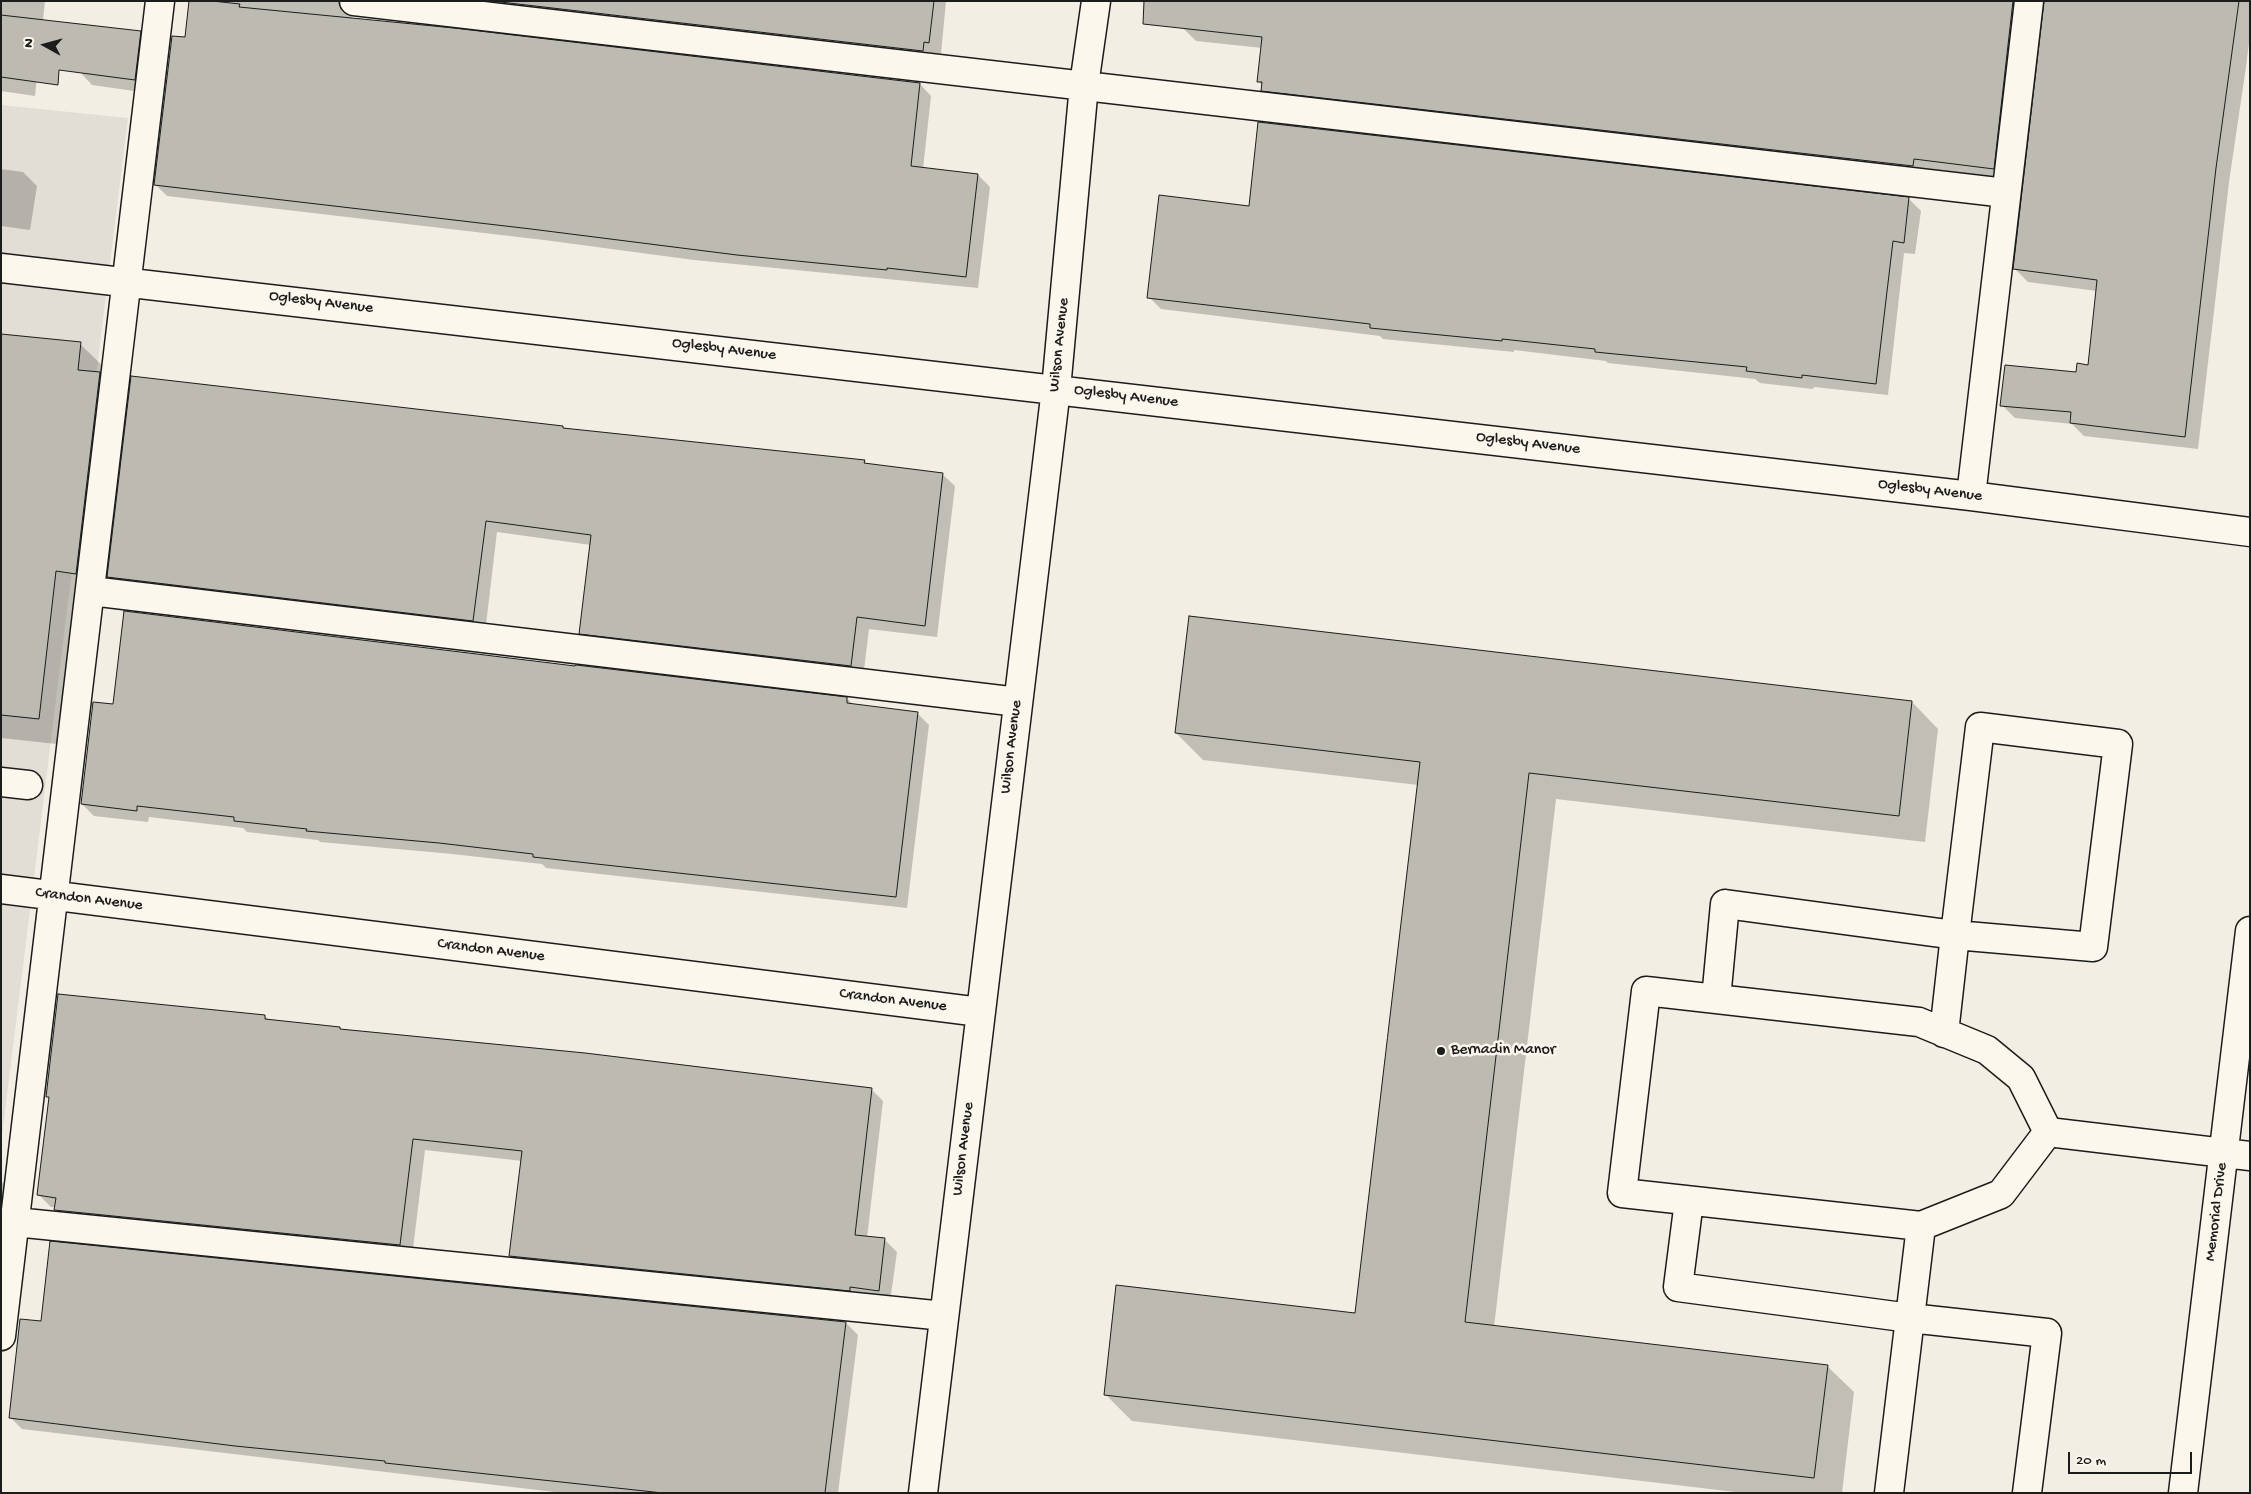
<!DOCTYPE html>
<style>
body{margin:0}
#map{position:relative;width:2251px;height:1494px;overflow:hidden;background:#f2eee4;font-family:"Gochi Hand",sans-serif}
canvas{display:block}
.frame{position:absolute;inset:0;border:2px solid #1c1c1c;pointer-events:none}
.north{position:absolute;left:20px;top:20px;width:50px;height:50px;-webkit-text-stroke:4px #fbf7ec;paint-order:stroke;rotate:277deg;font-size:14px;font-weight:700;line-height:20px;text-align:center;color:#1c1c1c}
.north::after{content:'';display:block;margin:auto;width:18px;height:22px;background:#1c1c1c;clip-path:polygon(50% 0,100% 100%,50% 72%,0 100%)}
.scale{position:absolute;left:2068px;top:1452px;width:124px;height:22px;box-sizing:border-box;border:2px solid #1c1c1c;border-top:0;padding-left:6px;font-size:15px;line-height:18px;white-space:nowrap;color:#1c1c1c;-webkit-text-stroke:4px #fbf7ec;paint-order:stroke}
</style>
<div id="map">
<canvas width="2251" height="1494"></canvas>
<div class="frame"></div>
<div class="north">N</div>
<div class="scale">20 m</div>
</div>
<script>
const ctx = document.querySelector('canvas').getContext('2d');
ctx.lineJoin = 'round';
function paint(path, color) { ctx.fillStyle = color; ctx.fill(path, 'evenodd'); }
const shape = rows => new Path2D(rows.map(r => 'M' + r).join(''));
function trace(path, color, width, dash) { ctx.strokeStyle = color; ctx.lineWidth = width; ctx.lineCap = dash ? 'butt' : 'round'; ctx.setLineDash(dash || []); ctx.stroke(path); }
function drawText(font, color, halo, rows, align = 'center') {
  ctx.font = font + ' "Gochi Hand",sans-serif'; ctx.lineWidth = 5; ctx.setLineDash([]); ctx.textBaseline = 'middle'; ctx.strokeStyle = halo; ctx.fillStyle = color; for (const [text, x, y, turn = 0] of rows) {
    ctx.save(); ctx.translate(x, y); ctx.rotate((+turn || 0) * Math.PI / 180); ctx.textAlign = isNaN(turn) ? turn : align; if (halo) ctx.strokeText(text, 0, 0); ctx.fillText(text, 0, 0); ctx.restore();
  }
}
const built = shape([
 [1,105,128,118,1,1144]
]);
const shadow = shape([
 [1,1,45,1,35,96,1,91],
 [190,1,356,1,350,11,352,18,920,84,931,96,923,169,978,175,990,187,978,288,694,260,544,240,167,196,155,184,186,39],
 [406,1,946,1,941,54,936,53,935,63],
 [1186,1,2034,1,2006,182,1276,103,1262,90,1263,86,1258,81,1262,48,1196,41,1183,28],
 [2046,1,2250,1,2250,35,2246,67,2229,182,2198,449,2084,436,2072,424,2015,418,2002,405,2077,374,2089,366,2097,291,2028,282,2015,269],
 [140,33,154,46,148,93,92,85,79,71],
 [1,169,23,172,37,186,30,230,1,226],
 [1909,199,1921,211,1915,254,1904,253,1888,395,1814,387,1813,389,1760,383,1755,379,1608,363,1606,361,1514,350,1514,352,1383,339,1380,336,1161,309,1149,297,1250,207],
 [1,335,80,344,107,370,66,745,1,738],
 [563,427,565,429,864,461,868,465,942,474,955,486,937,637,869,629,863,678,593,645,581,633,591,545,497,532,485,633,121,589,108,577],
 [576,668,847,698,854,706,917,713,929,725,907,908,546,868,542,864,452,854,320,842,318,840,247,832,243,828,149,817,148,822,94,816,82,804,114,705],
 [1912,702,1938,729,1925,842,1556,799,1494,1327,1827,1366,1854,1392,1842,1493,1744,1493,1132,1421,1105,1394,1356,1315,1418,785,1203,760,1176,733],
 [265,1016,269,1020,339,1028,341,1030,871,1089,883,1101,867,1238,885,1240,897,1252,890,1302,522,1268,510,1256,522,1161,425,1150,412,1257,67,1222,55,1210,56,1207,51,1207,39,1195,50,1099,47,1096],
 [1,1181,6,1186,1,1231],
 [42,1323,846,1323,858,1335,838,1493,563,1493,22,1429,10,1417]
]);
const building = shape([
 [189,1,212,1,240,4,239,7,454,28,920,83,911,166,978,174,966,277,887,268,887,270,737,255,531,229,154,185,172,36,185,37,189,1],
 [492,1,934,1,929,43,924,42,923,51,492,1],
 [1144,1,2013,1,1994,169,1914,159,1913,166,1261,91,1262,82,1257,82,1262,37,1143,24,1144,1],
 [2044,1,2239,1,2216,168,2185,437,2070,423,2071,412,2000,406,2005,365,2076,372,2077,363,2088,365,2097,280,2013,269,2044,1],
 [1,15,141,31,135,80,59,70,58,85,1,77,1,15],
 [1258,122,1909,197,1904,243,1893,241,1876,384,1802,375,1802,378,1746,371,1747,367,1595,352,1595,349,1502,339,1502,341,1370,328,1370,324,1147,298,1159,195,1249,206,1258,122],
 [1,334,81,342,78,370,100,372,76,574,56,571,39,719,1,715,1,334],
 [131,376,563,426,563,428,865,460,864,463,943,473,925,626,857,617,851,666,579,634,591,535,486,521,473,621,107,577,131,376],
 [124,611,575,666,576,665,847,697,847,703,918,712,896,897,533,857,533,854,439,843,306,831,307,829,234,821,234,817,137,806,137,811,81,804,93,702,113,704,124,611],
 [1189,616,1912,701,1899,816,1529,773,1465,1322,1828,1365,1814,1478,1104,1395,1116,1285,1355,1313,1420,762,1175,733,1189,616],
 [58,994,265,1015,265,1019,340,1027,340,1029,585,1053,872,1088,855,1235,885,1238,879,1291,850,1287,850,1291,509,1256,522,1151,413,1139,400,1245,54,1210,56,1198,37,1195,49,1097,46,1097,58,994],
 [50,1241,846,1322,825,1493,663,1493,385,1463,385,1461,235,1446,9,1418,20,1319,41,1321,50,1241]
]);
const minor = shape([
 [354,1,2006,193],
 [1,268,1971,496,2250,532],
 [1971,496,2029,1],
 [91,591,1018,702],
 [1,782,28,785],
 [1,889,980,1012],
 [1646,991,1919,1022,1987,1050,2021,1078,2048,1132,2001,1194,1921,1226,1622,1193,1646,991],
 [1716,999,1725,904,1955,935,2093,947,2118,744,1980,727,1955,935,1944,1033],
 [2048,1132,2250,1156],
 [1689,1201,1678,1287,1910,1318,2047,1333,2027,1493],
 [15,1222,944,1316],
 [1,1336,160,1],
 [923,1493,1056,389,1084,85,1096,1],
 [1889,1493,1921,1226],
 [2183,1493,2250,931]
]);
const markers = [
 [1441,1051,5,"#1c1c1c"]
];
const streetNames = [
 ["Oglesby Avenue",321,303,7],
 ["Wilson Avenue",1060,345,-84],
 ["Oglesby Avenue",724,350,7],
 ["Oglesby Avenue",1126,397,7],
 ["Oglesby Avenue",1528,444,7],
 ["Oglesby Avenue",1930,491,7],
 ["Wilson Avenue",1012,747,-83],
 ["Crandon Avenue",89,900,7],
 ["Crandon Avenue",491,951,7],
 ["Crandon Avenue",893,1001,7],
 ["Wilson Avenue",964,1149,-83],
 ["Memorial Drive",2217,1212,-83]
];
const poiNames = [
 ["Bernadin Manor",1451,1051]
];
paint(built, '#e2ded5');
paint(shadow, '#0003');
paint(building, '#bdbab1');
trace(building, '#1c1c1c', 1);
trace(minor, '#1c1c1c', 31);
trace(minor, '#fbf7ec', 28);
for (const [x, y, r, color] of markers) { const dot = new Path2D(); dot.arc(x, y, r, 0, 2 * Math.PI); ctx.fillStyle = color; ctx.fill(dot); trace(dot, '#fbf7ec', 2); }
drawText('16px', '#1c1c1c', '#fbf7ec', streetNames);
drawText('16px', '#1c1c1c', '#fbf7ec', poiNames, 'left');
</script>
